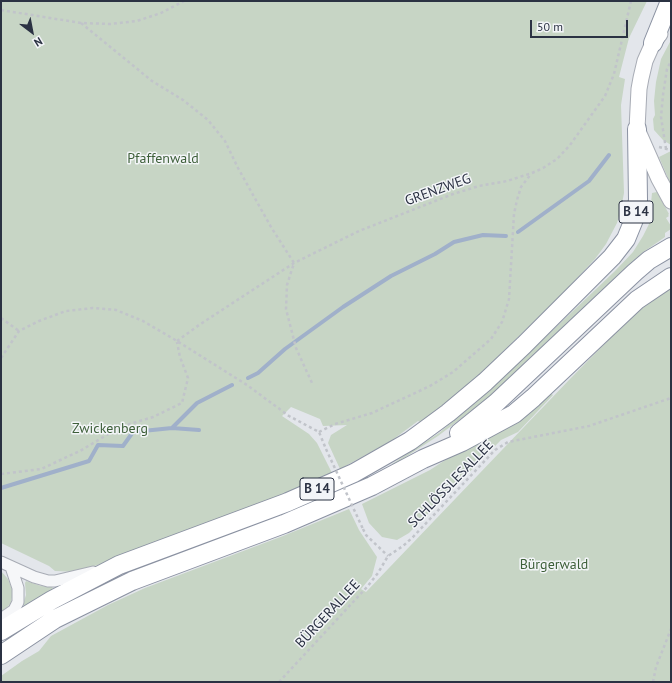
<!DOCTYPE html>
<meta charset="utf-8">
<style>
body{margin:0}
#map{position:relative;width:672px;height:683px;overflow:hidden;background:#e3e6eb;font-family:"PT Sans",sans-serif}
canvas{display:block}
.frame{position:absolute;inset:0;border:2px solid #2b3243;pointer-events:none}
.north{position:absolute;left:12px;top:12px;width:40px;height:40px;-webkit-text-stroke:3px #f3f5f8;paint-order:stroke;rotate:148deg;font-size:11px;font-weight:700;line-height:16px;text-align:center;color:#2b3243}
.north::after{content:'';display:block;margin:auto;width:14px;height:18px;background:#2b3243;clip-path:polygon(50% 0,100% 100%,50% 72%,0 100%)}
.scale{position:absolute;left:530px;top:20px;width:98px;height:18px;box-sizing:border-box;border:2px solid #2b3243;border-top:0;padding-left:5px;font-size:12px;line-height:14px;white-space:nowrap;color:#2b3243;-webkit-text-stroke:3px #f3f5f8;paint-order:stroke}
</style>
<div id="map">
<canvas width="672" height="683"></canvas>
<div class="frame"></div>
<div class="north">N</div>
<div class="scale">50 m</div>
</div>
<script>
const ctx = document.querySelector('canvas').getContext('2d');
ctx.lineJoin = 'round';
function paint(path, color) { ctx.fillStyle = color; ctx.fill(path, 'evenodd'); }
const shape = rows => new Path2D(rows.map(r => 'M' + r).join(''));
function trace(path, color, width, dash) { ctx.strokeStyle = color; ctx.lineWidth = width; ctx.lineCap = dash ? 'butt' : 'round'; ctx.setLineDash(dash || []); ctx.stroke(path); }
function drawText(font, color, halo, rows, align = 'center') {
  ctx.font = font + ' "PT Sans",sans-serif'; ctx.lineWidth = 3; ctx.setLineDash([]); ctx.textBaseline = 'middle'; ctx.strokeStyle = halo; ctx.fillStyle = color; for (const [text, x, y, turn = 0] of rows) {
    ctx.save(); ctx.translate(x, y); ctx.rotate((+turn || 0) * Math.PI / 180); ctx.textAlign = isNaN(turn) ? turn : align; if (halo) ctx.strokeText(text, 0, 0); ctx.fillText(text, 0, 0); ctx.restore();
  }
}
const green = shape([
 [1,1,647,1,629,38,619,77,625,79,621,105,624,193,621,209,617,223,606,244,595,259,565,291,474,380,437,410,420,422,418,421,391,441,340,469,328,443,331,435,347,425,323,426,320,419,291,407,282,416,309,434,317,443,332,473,295,489,296,491,103,563,78,572,55,571,49,566,1,543],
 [671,40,671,145,663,140,654,130,653,119,655,115,654,101,656,82,661,59],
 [671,151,671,185,659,157],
 [657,192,669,214,668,215,669,216,666,218,671,226,671,229,665,233,665,237,642,253,622,271,491,396,438,436,393,465,392,464,439,433,490,390,615,271,633,252,643,236,649,224,652,193],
 [671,287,671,682,1,682,1,676,22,661,39,651,51,636,108,605,145,588,283,536,349,509,359,530,377,557,372,576,361,589,366,592,569,380,634,314],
 [549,392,553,395,518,432,501,440,409,533,397,540,382,537,369,523,362,504,430,470],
 [1,571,8,579,13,592,11,603,1,614],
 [26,581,41,586,52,587,53,589,25,606,23,604,26,595,25,583]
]);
const stream = shape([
 [518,232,589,181,609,155],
 [248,378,258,373,285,349,343,307,391,276,435,254,454,242,483,235,506,236],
 [172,428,199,430],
 [1,488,89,461,98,445,123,446,133,432,172,428,197,403,232,385]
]);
const path = shape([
 [1,10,81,23,110,24,137,21,161,13,184,1],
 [81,23,152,81,183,100,208,120,225,141,238,168,271,227,294,263,287,285,286,309,296,348,312,383],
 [659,147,671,150],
 [666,149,661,117,663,95,667,69,671,61],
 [1,318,19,331],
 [177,341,199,325,294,263,359,231,453,194,479,186,507,181,532,173,543,168,557,159,570,145,605,96,614,74,631,1],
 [1,358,19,331,39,321,66,311,93,308,116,310,143,321,177,341,247,385,289,416,319,432,326,449],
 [319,432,335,424,372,413,430,386,453,372,491,339,502,322,509,299,514,214,517,200,521,187,531,174],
 [1,474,41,469,80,451,120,427,153,417,182,403,188,378,180,357,177,342],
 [363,529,366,535,388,556],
 [279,682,367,587,378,573,388,556,403,546,413,537,495,450,508,442,589,426,671,398],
 [653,682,656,667,671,629]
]);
const minor = shape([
 [1,562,34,577,48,581,55,581,93,572],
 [1,619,14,610,18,602,18,588,11,567]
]);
const secondary = shape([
 [660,34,653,43,645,61,641,78,639,89,637,129,659,179,671,201]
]);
const trunk = shape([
 [653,43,670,1],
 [459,433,496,403,635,272,649,260,671,247],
 [1,631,52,600,119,565,288,502,354,473,410,441,448,413,485,382,524,345,612,257,626,239,635,217,638,200,637,129],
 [1,655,55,619,132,581,284,524,372,486,423,459,462,442,514,414,533,398,637,300,671,277]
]);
const pathBridge = shape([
 [326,449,363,529]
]);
const shields = [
 [636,212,34],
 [317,489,34]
];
const shieldNames = [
 ["B 14",636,212],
 ["B 14",317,489]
];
const parkNames = [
 ["Pfaffenwald",163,159],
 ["Zwickenberg",110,429],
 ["Bürgerwald",554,565]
];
const streetNames = [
 ["GRENZWEG",438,190,-20],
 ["SCHLÖSSLESALLEE",451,484,-46],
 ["BÜRGERALLEE",328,614,-47]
];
paint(green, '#c7d5c5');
trace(stream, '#a0b0ca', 4);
trace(minor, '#a8acb5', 13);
trace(secondary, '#a8acb5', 17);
trace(trunk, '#8b92a2', 20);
trace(path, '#c1c4ca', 2.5, [3, 3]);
trace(minor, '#f6f7f9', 11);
trace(secondary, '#fff', 15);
trace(trunk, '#fff', 18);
trace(pathBridge, '#c1c4ca', 2.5, [3, 3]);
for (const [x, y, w] of shields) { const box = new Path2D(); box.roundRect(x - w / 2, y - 11, w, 22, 3); ctx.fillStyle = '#f3f5f8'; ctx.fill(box); trace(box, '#2b3243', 1); }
drawText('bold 13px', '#2b3243', null, shieldNames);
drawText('14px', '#3d5f39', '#f3f5f8', parkNames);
drawText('14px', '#2b3243', '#f3f5f8', streetNames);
</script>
